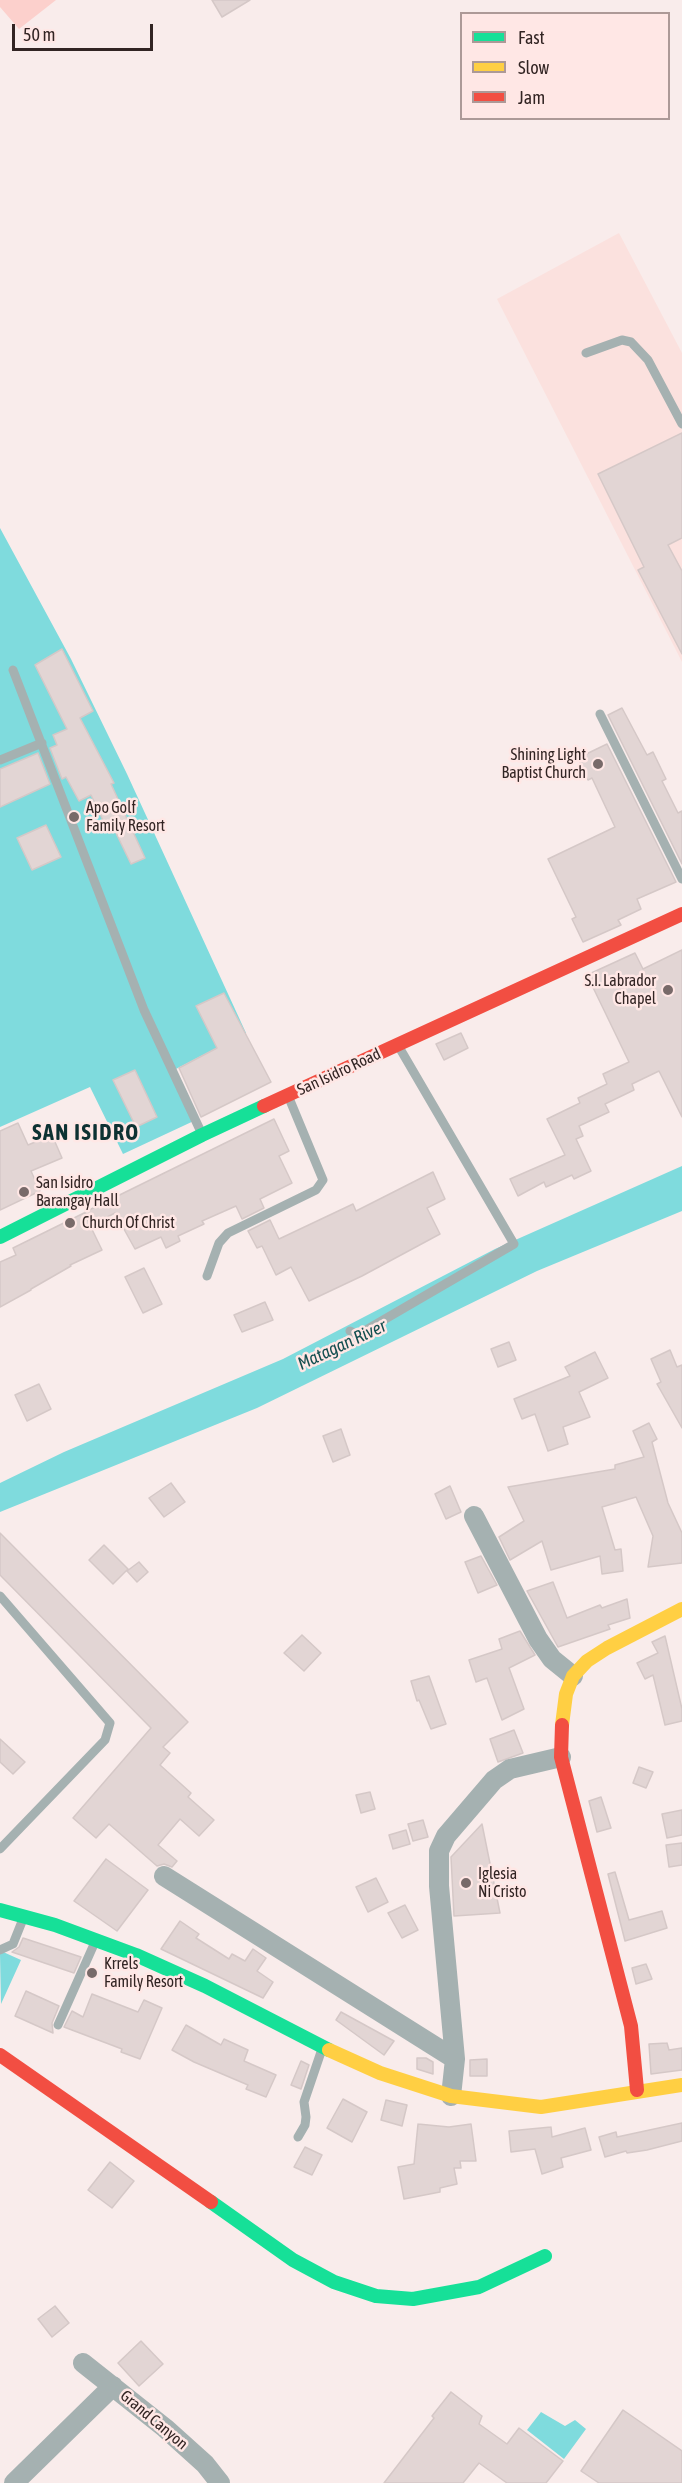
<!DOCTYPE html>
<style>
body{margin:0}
#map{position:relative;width:682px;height:2483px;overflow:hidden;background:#f9eceb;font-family:"Asap Condensed",sans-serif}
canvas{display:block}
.legend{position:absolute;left:460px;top:12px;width:210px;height:108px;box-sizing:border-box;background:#ffe7e5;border:2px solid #ad9997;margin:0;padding:8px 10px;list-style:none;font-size:18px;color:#322423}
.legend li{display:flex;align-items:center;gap:12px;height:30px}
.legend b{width:30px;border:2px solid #ad9997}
.scale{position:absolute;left:12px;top:24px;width:141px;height:27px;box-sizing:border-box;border:3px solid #322423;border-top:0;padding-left:8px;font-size:18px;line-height:21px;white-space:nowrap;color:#322423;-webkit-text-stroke:4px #ffe7e5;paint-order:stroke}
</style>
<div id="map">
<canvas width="682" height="2483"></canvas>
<ul class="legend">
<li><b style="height:8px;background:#16e098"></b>Fast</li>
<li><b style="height:8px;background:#ffcf43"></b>Slow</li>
<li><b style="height:8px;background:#f24e42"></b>Jam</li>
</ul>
<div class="scale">50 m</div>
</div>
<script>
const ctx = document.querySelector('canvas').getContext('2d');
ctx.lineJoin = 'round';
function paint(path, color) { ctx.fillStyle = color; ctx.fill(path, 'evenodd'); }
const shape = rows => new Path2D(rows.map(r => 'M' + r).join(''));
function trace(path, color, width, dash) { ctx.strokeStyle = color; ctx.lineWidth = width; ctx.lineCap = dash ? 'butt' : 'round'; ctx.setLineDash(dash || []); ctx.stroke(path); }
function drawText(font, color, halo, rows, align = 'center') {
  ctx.font = font + ' "Asap Condensed",sans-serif'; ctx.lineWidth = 5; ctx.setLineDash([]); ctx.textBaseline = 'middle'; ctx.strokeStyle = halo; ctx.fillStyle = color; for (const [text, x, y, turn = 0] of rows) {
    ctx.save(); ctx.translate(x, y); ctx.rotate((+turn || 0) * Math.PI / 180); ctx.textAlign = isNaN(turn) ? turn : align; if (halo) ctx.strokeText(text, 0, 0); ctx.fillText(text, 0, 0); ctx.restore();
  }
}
const built = shape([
 [619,233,682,353,682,662,497,299]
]);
const green = shape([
 [0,0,56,0,19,29,0,7]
]);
const water = shape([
 [0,528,71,659,127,774,246,1033,174,1070,198,1119,123,1154,90,1087,0,1127],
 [682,1166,682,1211,537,1271,257,1408,0,1512,0,1483,64,1452,283,1359,495,1249],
 [1,1951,21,1960,1,2004,0,1954],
 [541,2412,565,2426,575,2420,586,2429,564,2459,527,2430]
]);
const building = shape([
 [212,0,250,0,222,17,212,0],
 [682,433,682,538,668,545,682,571,682,654,638,570,644,567,598,474,682,433],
 [62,649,93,711,80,718,114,783,111,784,145,858,131,864,115,831,109,833,91,795,79,801,66,777,62,779,50,748,57,745,53,735,67,729,35,665,62,649],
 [622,708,647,755,653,752,666,779,662,781,678,813,682,811,682,864,608,715,622,708],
 [607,744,676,882,637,899,641,909,618,920,621,925,583,942,572,919,576,917,548,859,615,827,592,778,588,780,578,758,607,744],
 [38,753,50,784,0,807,0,769,38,753],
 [46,825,61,857,32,870,17,838,46,825],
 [682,950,682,1117,659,1071,632,1084,634,1090,605,1104,609,1112,579,1126,583,1136,576,1139,591,1171,574,1179,572,1175,546,1187,544,1182,518,1196,510,1179,565,1155,547,1119,580,1103,578,1098,607,1084,603,1074,629,1062,587,975,635,953,643,969,682,950],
 [224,993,271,1082,201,1117,179,1068,217,1048,196,1006,224,993],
 [461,1033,468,1048,444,1060,436,1044,461,1033],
 [135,1070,157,1117,136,1127,113,1080,135,1070],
 [274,1119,289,1151,279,1156,292,1183,260,1199,264,1208,242,1219,236,1206,202,1221,204,1224,178,1236,180,1241,166,1248,161,1237,135,1249,115,1213,92,1225,85,1212,274,1119],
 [18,1123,28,1145,52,1135,62,1158,31,1171,40,1191,0,1210,0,1131,18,1123],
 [433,1172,445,1199,427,1208,440,1234,362,1276,309,1301,291,1267,276,1275,262,1246,257,1248,248,1231,270,1220,279,1239,353,1204,356,1211,433,1172],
 [84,1213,102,1250,70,1265,71,1266,31,1289,31,1290,0,1307,0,1262,16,1255,13,1248,84,1213],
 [144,1268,162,1304,143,1313,125,1277,144,1268],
 [265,1302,273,1320,242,1332,234,1315,265,1302],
 [509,1342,516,1360,498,1367,491,1349,509,1342],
 [670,1350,677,1367,682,1365,682,1428,657,1384,661,1382,651,1359,670,1350],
 [595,1352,608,1378,579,1392,590,1417,563,1427,568,1444,548,1451,535,1414,522,1419,514,1399,570,1376,565,1367,595,1352],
 [39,1384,51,1409,27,1421,15,1395,39,1384],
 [649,1423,657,1439,652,1442,668,1503,682,1533,682,1563,648,1567,653,1536,636,1497,602,1507,615,1550,621,1549,623,1571,602,1574,600,1556,551,1570,542,1541,510,1560,499,1537,524,1521,508,1487,615,1469,615,1465,644,1457,633,1431,649,1423],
 [341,1429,350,1455,333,1462,323,1436,341,1429],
 [171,1483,185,1502,164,1517,149,1498,171,1483],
 [450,1486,461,1512,446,1519,435,1494,450,1486],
 [0,1533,188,1722,163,1747,170,1753,160,1765,191,1793,188,1797,214,1820,199,1836,180,1819,158,1845,177,1861,172,1867,164,1864,157,1866,109,1824,96,1838,73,1818,151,1728,0,1575,0,1533],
 [104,1545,128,1569,113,1584,89,1560,104,1545],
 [481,1556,497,1585,478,1593,465,1562,481,1556],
 [139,1562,148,1572,137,1582,127,1571,139,1562],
 [553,1582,567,1618,600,1605,602,1608,627,1599,630,1618,608,1625,610,1629,558,1647,527,1591,553,1582],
 [520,1631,535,1655,509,1668,524,1709,502,1720,487,1678,476,1682,469,1660,502,1649,499,1639,520,1631],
 [302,1635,321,1653,304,1671,284,1653,302,1635],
 [665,1636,682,1709,682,1721,665,1725,653,1675,645,1679,637,1663,658,1653,652,1642,665,1636],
 [429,1676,446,1724,431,1729,419,1700,417,1701,411,1681,429,1676],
 [514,1730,523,1753,498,1762,490,1739,514,1730],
 [0,1739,25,1762,13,1774,0,1762,0,1739],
 [639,1767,653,1772,646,1788,633,1783,639,1767],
 [370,1792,375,1809,361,1813,356,1795,370,1792],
 [601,1797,611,1828,597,1832,589,1801,601,1797],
 [682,1810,682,1835,667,1838,662,1814,682,1810],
 [423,1820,428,1837,413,1841,408,1824,423,1820],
 [482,1824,500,1913,454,1916,451,1857,482,1824],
 [406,1830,410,1844,393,1849,389,1835,406,1830],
 [682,1843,682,1865,669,1867,666,1845,682,1843],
 [106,1859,148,1890,117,1931,74,1901,106,1859],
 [615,1872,629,1920,662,1911,667,1928,625,1941,608,1874,615,1872],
 [376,1878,388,1902,368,1912,356,1887,376,1878],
 [405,1905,418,1930,402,1938,388,1913,405,1905],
 [180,1921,199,1934,196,1938,229,1959,232,1954,245,1961,253,1949,266,1958,257,1971,273,1982,263,1998,161,1949,180,1921],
 [23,1938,81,1957,74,1973,12,1952,19,1947,23,1938],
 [646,1964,652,1979,636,1984,632,1968,646,1964],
 [26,1991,59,2006,52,2023,53,2033,15,2016,26,1991],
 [92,1994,138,2012,144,2000,162,2008,140,2059,121,2052,122,2049,64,2027,72,2011,83,2017,92,1994],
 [341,2012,394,2041,384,2055,336,2020,341,2012],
 [186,2025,221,2045,224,2039,248,2050,244,2061,276,2075,266,2097,246,2089,248,2085,194,2062,172,2050,186,2025],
 [667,2043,669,2050,682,2048,682,2070,651,2074,649,2044,667,2043],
 [417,2058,426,2058,433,2062,433,2074,417,2069,417,2058],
 [487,2059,487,2076,470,2076,470,2060,487,2059],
 [301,2061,309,2065,301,2089,291,2085,301,2061],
 [343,2099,367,2112,352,2142,327,2128,343,2099],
 [386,2100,407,2105,402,2126,381,2120,386,2100],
 [682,2123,682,2141,647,2150,627,2153,626,2151,605,2157,599,2137,616,2132,617,2137,682,2123],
 [418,2124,449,2127,471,2124,476,2161,460,2161,461,2168,454,2168,457,2184,440,2188,440,2192,404,2199,398,2167,414,2164,418,2124],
 [551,2127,552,2137,585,2128,591,2150,561,2158,563,2167,542,2174,535,2149,511,2152,509,2131,551,2127],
 [305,2147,322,2155,312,2175,294,2167,305,2147],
 [110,2162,134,2181,112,2208,88,2190,110,2162],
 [55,2306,69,2323,52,2337,38,2319,55,2306],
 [141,2341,163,2364,139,2386,118,2363,141,2341],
 [451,2392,482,2416,479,2424,507,2444,519,2428,563,2461,546,2483,507,2483,479,2463,463,2483,384,2483,434,2418,432,2416,451,2392],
 [623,2410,682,2451,682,2483,599,2483,581,2471,623,2410]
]);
const lane = shape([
 [586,353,622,340,631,342,648,360,682,424],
 [13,670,144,1010,201,1132],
 [600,714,682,879],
 [0,760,42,743],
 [207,1276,219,1243,228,1233,316,1190,323,1180,289,1098],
 [350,1331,356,1334,361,1333,514,1244,399,1047],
 [0,1596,110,1723,105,1740,0,1849],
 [0,1950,13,1944,23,1919],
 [58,2025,95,1942],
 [298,2137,305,2125,306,2117,304,2102,322,2049]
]);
const street = shape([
 [474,1516,538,1639,552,1659,573,1676],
 [164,1876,455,2059],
 [451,2096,455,2059,439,1886,439,1851,446,1836,494,1780,510,1769,561,1757],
 [83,2363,165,2428,205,2464,220,2483],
 [14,2483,113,2386]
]);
const fast = shape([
 [0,1237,202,1135,264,1106],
 [0,1910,55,1925,136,1955,205,1986,329,2050],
 [211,2202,293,2260,334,2282,376,2296,413,2299,479,2287,545,2256]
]);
const slow = shape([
 [562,1725,566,1694,573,1676,587,1661,607,1648,682,1609],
 [329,2050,380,2073,451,2096,541,2107,682,2085]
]);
const jam = shape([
 [264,1106,682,914],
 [562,1725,561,1757,631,2026,637,2090],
 [0,2055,211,2202]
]);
const markers = [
 [598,764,6,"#786a69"],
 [74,817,6,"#786a69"],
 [668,990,6,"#786a69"],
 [24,1192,6,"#786a69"],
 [70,1223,6,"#786a69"],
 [466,1883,6,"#786a69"],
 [92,1973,6,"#786a69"]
];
const poiNames = [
 ["Shining Light",586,755,"right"],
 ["Baptist Church",586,773,"right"],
 ["Apo Golf",86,808],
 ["Family Resort",86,826],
 ["S.I. Labrador",656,981,"right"],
 ["Chapel",656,999,"right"],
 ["San Isidro",36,1183],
 ["Barangay Hall",36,1201],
 ["Church Of Christ",82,1223],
 ["Iglesia",478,1874],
 ["Ni Cristo",478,1892],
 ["Krrels",104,1964],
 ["Family Resort",104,1982]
];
const streetNames = [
 ["San Isidro Road",339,1072,-25],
 ["Grand Canyon",154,2420,40]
];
const waterNames = [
 ["Matagan River",342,1345,-25]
];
const districtNames = [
 ["SAN ISIDRO",86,1133]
];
paint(built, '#fbe1de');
paint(green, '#fcd0cc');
paint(water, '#7fdbdd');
paint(building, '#e2d5d4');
trace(building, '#d5c8c7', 1.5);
trace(lane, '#a5b1b1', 9);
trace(street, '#a5b1b1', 20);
trace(fast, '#16e098', 14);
trace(slow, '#ffcf43', 14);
trace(jam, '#f24e42', 14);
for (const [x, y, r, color] of markers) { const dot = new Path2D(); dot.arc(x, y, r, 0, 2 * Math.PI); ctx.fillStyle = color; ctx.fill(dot); trace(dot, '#ffe7e5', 2); }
drawText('16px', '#322423', '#ffe7e5', poiNames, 'left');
drawText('16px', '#322423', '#ffe7e5', streetNames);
drawText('italic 18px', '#124e4f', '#ffe7e5', waterNames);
ctx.letterSpacing = '1.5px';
drawText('bold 22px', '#0d3132', '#ffe7e5', districtNames);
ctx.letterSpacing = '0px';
</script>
